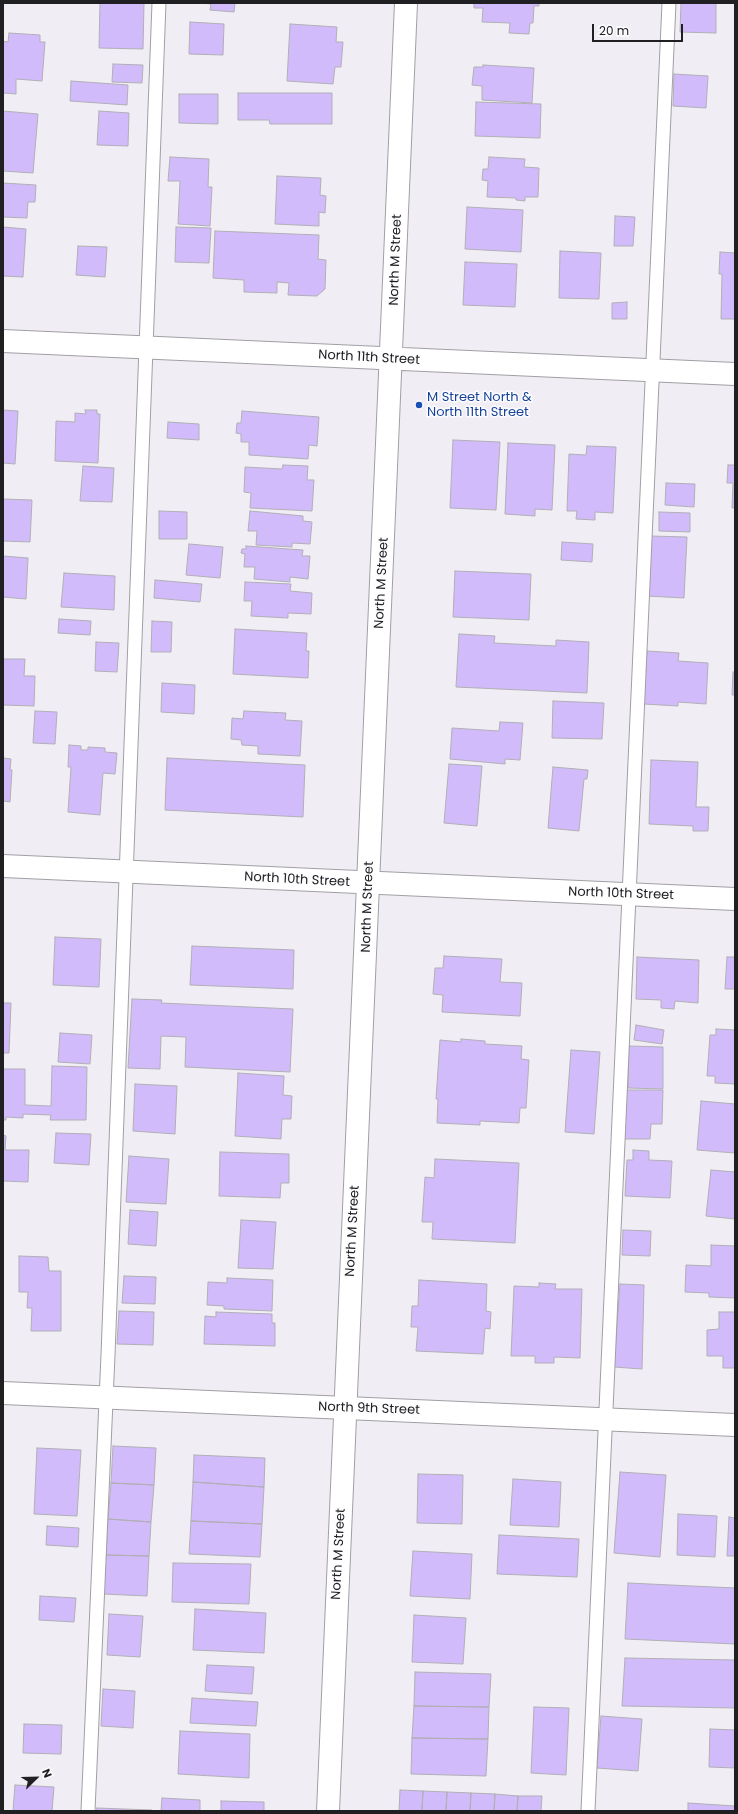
<!DOCTYPE html>
<style>
body{margin:0}
#map{position:relative;width:738px;height:1814px;overflow:hidden;background:#f0eef4;font-family:Poppins,sans-serif}
canvas{display:block}
.frame{position:absolute;inset:0;border:4px solid #202022;pointer-events:none}
.north{position:absolute;left:16px;top:1758px;width:40px;height:40px;-webkit-text-stroke:3px #fdfcfe;paint-order:stroke;rotate:67deg;font-size:11px;font-weight:700;line-height:16px;text-align:center;color:#202022}
.north::after{content:'';display:block;margin:auto;width:14px;height:18px;background:#202022;clip-path:polygon(50% 0,100% 100%,50% 72%,0 100%)}
.scale{position:absolute;left:592px;top:24px;width:91px;height:18px;box-sizing:border-box;border:2px solid #202022;border-top:0;padding-left:5px;font-size:12px;line-height:14px;white-space:nowrap;color:#202022;-webkit-text-stroke:3px #fdfcfe;paint-order:stroke}
</style>
<div id="map">
<canvas width="738" height="1814"></canvas>
<div class="frame"></div>
<div class="north">N</div>
<div class="scale">20 m</div>
</div>
<script>
const ctx = document.querySelector('canvas').getContext('2d');
ctx.lineJoin = 'round';
function paint(path, color) { ctx.fillStyle = color; ctx.fill(path, 'evenodd'); }
const shape = rows => new Path2D(rows.map(r => 'M' + r).join(''));
function trace(path, color, width, dash) { ctx.strokeStyle = color; ctx.lineWidth = width; ctx.lineCap = dash ? 'butt' : 'round'; ctx.setLineDash(dash || []); ctx.stroke(path); }
function drawText(font, color, halo, rows, align = 'center') {
  ctx.font = font + ' Poppins,sans-serif'; ctx.lineWidth = 3; ctx.setLineDash([]); ctx.textBaseline = 'middle'; ctx.strokeStyle = halo; ctx.fillStyle = color; for (const [text, x, y, turn = 0] of rows) {
    ctx.save(); ctx.translate(x, y); ctx.rotate((+turn || 0) * Math.PI / 180); ctx.textAlign = isNaN(turn) ? turn : align; if (halo) ctx.strokeText(text, 0, 0); ctx.fillText(text, 0, 0); ctx.restore();
  }
}
const building = shape([
 [100,3,144,3,143,49,99,48,100,3],
 [201,3,235,3,234,12,210,10,211,4,201,3],
 [474,3,539,3,539,6,534,6,533,23,530,23,529,34,509,33,510,23,482,22,483,8,474,8,474,3],
 [681,3,716,3,716,33,680,32,681,3],
 [190,22,224,24,223,55,189,54,190,22],
 [290,24,337,27,336,42,343,42,341,67,335,67,333,84,287,81,290,24],
 [9,33,40,35,40,42,45,42,42,81,16,79,16,94,3,93,3,41,8,42,9,33],
 [113,64,143,65,142,83,112,82,113,64],
 [483,65,534,68,532,103,482,100,482,86,472,85,474,67,483,67,483,65],
 [674,74,708,76,706,108,673,106,674,74],
 [71,81,128,85,127,105,70,101,71,81],
 [238,93,332,93,332,124,270,124,269,120,238,120,238,93],
 [179,94,218,94,218,124,179,123,179,94],
 [476,102,541,104,540,138,475,136,476,102],
 [3,111,38,114,33,173,3,171,3,111],
 [99,111,129,113,128,146,97,145,99,111],
 [170,157,209,159,208,187,212,187,210,226,178,224,180,181,168,181,170,157],
 [489,157,525,159,524,167,539,168,538,197,525,197,525,201,516,200,516,198,487,197,488,181,482,180,483,169,488,169,489,157],
 [277,176,321,178,320,195,326,196,325,213,319,212,319,226,275,224,277,176],
 [3,183,36,185,35,202,28,202,27,218,3,217,3,183],
 [467,207,523,210,521,252,465,249,467,207],
 [615,216,635,217,633,246,614,246,615,216],
 [3,227,26,229,23,277,3,276,3,227],
 [176,227,211,228,209,263,175,262,176,227],
 [215,231,319,235,318,259,326,260,325,289,317,296,288,295,289,283,277,282,277,293,244,292,244,280,213,278,215,231],
 [78,246,107,247,105,277,76,275,78,246],
 [560,251,601,253,599,299,559,298,560,251],
 [720,252,735,253,735,319,721,319,722,274,719,274,720,252],
 [465,262,517,264,515,307,463,305,465,262],
 [627,302,627,319,612,319,612,303,627,302],
 [3,410,18,411,15,464,3,463,3,410],
 [85,410,97,410,97,414,100,414,98,463,55,461,56,421,75,422,75,413,86,414,85,410],
 [242,411,319,417,317,446,309,445,308,459,249,455,249,442,241,442,241,434,236,433,237,423,241,423,242,411],
 [168,422,199,424,199,440,167,438,168,422],
 [453,440,500,442,496,510,450,508,453,440],
 [508,443,555,445,552,510,535,509,535,516,505,514,508,443],
 [587,446,616,447,613,513,595,512,595,520,576,519,577,511,567,511,569,454,586,455,587,446],
 [283,465,308,466,307,480,314,480,312,511,250,508,251,493,244,492,245,467,282,469,283,465],
 [728,465,735,465,735,508,732,508,733,483,727,483,728,465],
 [83,466,114,468,112,502,80,501,83,466],
 [666,483,695,484,694,507,665,505,666,483],
 [3,499,32,500,30,542,3,541,3,499],
 [159,511,187,512,187,539,159,539,159,511],
 [250,511,303,516,303,521,312,522,310,544,292,543,292,547,256,545,257,531,248,531,250,511],
 [659,512,690,513,690,532,659,531,659,512],
 [650,536,687,537,684,598,647,596,650,536],
 [562,542,593,544,592,562,561,560,562,542],
 [189,544,223,547,220,578,186,575,189,544],
 [246,546,303,550,302,556,310,556,308,579,290,577,290,582,254,579,255,567,244,567,245,554,241,553,242,549,246,549,246,546],
 [3,556,28,558,26,599,3,597,3,556],
 [455,571,531,574,529,620,453,617,455,571],
 [64,573,115,576,114,610,61,607,64,573],
 [155,580,202,584,200,602,154,598,155,580],
 [245,582,291,584,290,591,312,593,311,614,288,613,288,618,251,616,252,601,244,601,245,582],
 [59,619,91,621,90,635,58,633,59,619],
 [152,621,172,622,171,652,151,652,152,621],
 [235,629,307,633,306,651,309,651,308,678,233,674,235,629],
 [459,634,495,636,494,643,556,646,556,640,589,642,587,693,456,687,459,634],
 [96,642,119,643,117,672,95,671,96,642],
 [647,651,679,653,678,661,708,663,706,704,678,702,678,706,644,704,647,651],
 [3,659,25,659,24,676,35,676,34,706,3,705,3,659],
 [733,672,735,673,735,695,732,695,733,672],
 [162,683,195,685,194,714,161,712,162,683],
 [553,701,604,703,602,739,552,738,553,701],
 [35,711,57,712,55,744,33,743,35,711],
 [244,711,286,713,285,720,302,721,300,756,258,754,258,746,242,745,241,740,231,739,232,718,243,719,244,711],
 [500,722,523,723,520,760,505,759,505,764,450,759,452,728,499,731,500,722],
 [69,745,81,746,81,750,88,750,88,747,105,748,105,752,117,753,115,774,103,773,100,815,68,812,71,767,68,767,69,745],
 [3,758,11,759,10,770,12,770,10,802,3,801,3,758],
 [167,758,305,765,303,817,165,810,167,758],
 [651,760,698,762,696,807,709,807,708,831,693,831,693,826,649,824,651,760],
 [449,764,482,766,477,826,444,823,449,764],
 [553,767,588,770,587,779,584,779,579,831,548,828,553,767],
 [55,937,101,939,99,987,53,985,55,937],
 [192,946,294,950,293,989,190,985,192,946],
 [444,956,502,959,500,982,522,983,520,1016,442,1012,443,995,433,994,435,968,443,968,444,956],
 [637,957,699,960,698,1003,675,1001,674,1009,661,1008,661,1000,636,999,637,957],
 [727,957,735,957,735,989,725,989,727,957],
 [132,999,162,1000,161,1003,293,1009,290,1072,185,1067,186,1037,161,1036,160,1069,128,1068,132,999],
 [3,1003,11,1003,9,1053,3,1053,3,1003],
 [636,1025,664,1030,662,1044,634,1040,636,1025],
 [716,1029,735,1030,735,1084,715,1083,715,1076,707,1076,710,1035,716,1035,716,1029],
 [60,1033,92,1035,90,1064,58,1062,60,1033],
 [461,1039,485,1041,485,1044,522,1046,521,1059,529,1060,526,1108,520,1108,519,1123,480,1121,480,1125,437,1123,438,1099,436,1099,440,1040,461,1042,461,1039],
 [629,1046,663,1047,663,1089,628,1088,629,1046],
 [571,1050,600,1052,594,1134,565,1132,571,1050],
 [52,1066,87,1067,86,1120,50,1120,51,1115,23,1114,23,1118,6,1117,6,1120,3,1120,3,1069,25,1069,25,1105,51,1106,52,1066],
 [238,1073,284,1076,283,1095,292,1096,291,1119,282,1119,281,1139,235,1136,238,1073],
 [135,1084,177,1086,175,1134,133,1131,135,1084],
 [624,1090,663,1090,662,1124,651,1124,650,1139,623,1139,624,1090],
 [701,1101,735,1104,735,1153,697,1150,701,1101],
 [56,1133,91,1134,89,1165,54,1163,56,1133],
 [3,1135,6,1136,5,1150,29,1150,28,1182,3,1181,3,1135],
 [633,1150,649,1151,649,1160,672,1161,670,1198,625,1196,627,1160,633,1160,633,1150],
 [220,1152,289,1154,289,1183,281,1183,280,1198,219,1196,220,1152],
 [129,1156,169,1159,166,1204,126,1202,129,1156],
 [435,1159,519,1163,515,1243,432,1239,433,1222,422,1222,425,1177,434,1178,435,1159],
 [711,1170,735,1172,735,1219,706,1216,711,1170],
 [130,1210,158,1212,156,1246,128,1244,130,1210],
 [241,1220,276,1222,273,1269,238,1268,241,1220],
 [623,1230,651,1231,650,1256,622,1255,623,1230],
 [711,1245,735,1246,735,1298,709,1297,709,1293,685,1292,686,1265,711,1266,711,1245],
 [19,1256,48,1257,49,1271,61,1271,61,1331,31,1331,32,1308,27,1308,28,1292,19,1292,19,1256],
 [124,1276,156,1277,155,1304,122,1303,124,1276],
 [227,1278,273,1280,272,1311,224,1309,224,1306,207,1305,208,1282,227,1283,227,1278],
 [419,1280,487,1284,486,1311,491,1312,490,1329,485,1328,483,1354,416,1351,418,1327,411,1327,412,1306,418,1306,419,1280],
 [539,1283,556,1284,555,1289,582,1289,580,1358,554,1357,554,1363,535,1363,535,1356,511,1356,514,1286,539,1287,539,1283],
 [620,1284,644,1285,642,1369,614,1367,620,1284],
 [119,1311,154,1312,153,1345,117,1344,119,1311],
 [216,1312,272,1314,272,1323,275,1323,275,1346,204,1344,205,1316,216,1317,216,1312],
 [719,1312,735,1312,735,1368,723,1368,723,1356,707,1356,707,1330,719,1329,719,1312],
 [113,1446,156,1448,154,1485,111,1483,113,1446],
 [37,1448,81,1450,77,1516,34,1514,37,1448],
 [194,1455,265,1458,264,1487,193,1482,194,1455],
 [620,1472,666,1475,660,1557,614,1553,620,1472],
 [418,1474,463,1475,462,1524,417,1523,418,1474],
 [513,1479,561,1482,559,1527,510,1525,513,1479],
 [193,1482,264,1487,262,1524,191,1521,193,1482],
 [111,1483,154,1485,151,1522,108,1519,111,1483],
 [678,1514,717,1516,715,1557,677,1555,678,1514],
 [729,1517,735,1518,735,1556,727,1556,729,1517],
 [108,1519,151,1522,149,1556,106,1555,108,1519],
 [191,1521,262,1524,260,1557,189,1554,191,1521],
 [47,1526,79,1528,78,1547,46,1545,47,1526],
 [499,1535,579,1539,577,1577,497,1574,499,1535],
 [413,1551,472,1554,470,1599,410,1596,413,1551],
 [106,1555,149,1556,147,1596,103,1594,106,1555],
 [173,1563,251,1564,249,1604,172,1602,173,1563],
 [628,1583,735,1588,735,1644,625,1639,628,1583],
 [40,1596,76,1598,74,1622,39,1620,40,1596],
 [195,1609,266,1613,264,1653,193,1650,195,1609],
 [109,1614,143,1616,140,1657,107,1655,109,1614],
 [414,1615,466,1618,463,1664,412,1662,414,1615],
 [625,1658,735,1660,735,1708,622,1706,625,1658],
 [207,1665,254,1667,252,1694,205,1691,207,1665],
 [415,1672,491,1674,489,1707,414,1706,415,1672],
 [103,1689,135,1691,133,1728,101,1726,103,1689],
 [192,1698,258,1702,256,1726,190,1723,192,1698],
 [414,1706,489,1707,488,1739,412,1738,414,1706],
 [534,1707,569,1708,566,1775,531,1773,534,1707],
 [601,1716,642,1719,638,1771,597,1768,601,1716],
 [24,1724,62,1725,61,1754,23,1753,24,1724],
 [710,1729,735,1730,735,1768,709,1767,710,1729],
 [180,1731,250,1734,249,1778,178,1774,180,1731],
 [412,1738,488,1739,486,1776,411,1774,412,1738],
 [15,1785,54,1787,52,1811,13,1811,15,1785],
 [400,1790,423,1791,422,1811,399,1811,400,1790],
 [423,1791,447,1792,446,1811,422,1811,423,1791],
 [447,1792,471,1793,470,1811,446,1811,447,1792],
 [471,1793,495,1794,494,1811,470,1811,471,1793],
 [495,1794,518,1796,517,1811,494,1811,495,1794],
 [518,1796,542,1796,541,1811,517,1811,518,1796],
 [162,1798,200,1800,200,1811,161,1811,162,1798],
 [221,1801,264,1802,264,1811,221,1811,221,1801],
 [688,1803,735,1806,735,1811,688,1811,688,1803],
 [97,1808,152,1810,152,1811,96,1811,97,1808]
]);
const service = shape([
 [88,1811,108,1355,159,3],
 [588,1811,669,3]
]);
const minor = shape([
 [3,341,735,374],
 [3,866,735,899],
 [3,1393,735,1425],
 [328,1811,406,3]
]);
const markers = [
 [419,405,4,"#1a4fb4"]
];
const streetNames = [
 ["North M Street",396,260,-88],
 ["North 11th Street",369,358,3],
 ["North M Street",382,583,-87],
 ["North 10th Street",297,880,3],
 ["North 10th Street",621,894,2],
 ["North M Street",368,907,-88],
 ["North M Street",353,1231,-87],
 ["North 9th Street",369,1409,2],
 ["North M Street",339,1554,-87]
];
const transitNames = [
 ["M Street North &",427,398],
 ["North 11th Street",427,413]
];
paint(building, '#d1bbfb');
trace(building, '#b1afb5', 1);
trace(service, '#a19fa4', 15);
trace(minor, '#a19fa4', 24);
trace(service, '#fff', 13);
trace(minor, '#fff', 22);
for (const [x, y, r, color] of markers) { const dot = new Path2D(); dot.arc(x, y, r, 0, 2 * Math.PI); ctx.fillStyle = color; ctx.fill(dot); trace(dot, '#fdfcfe', 1.5); }
drawText('13px', '#202022', '#fdfcfe', streetNames);
drawText('13px', '#164399', '#fdfcfe', transitNames, 'left');
</script>
